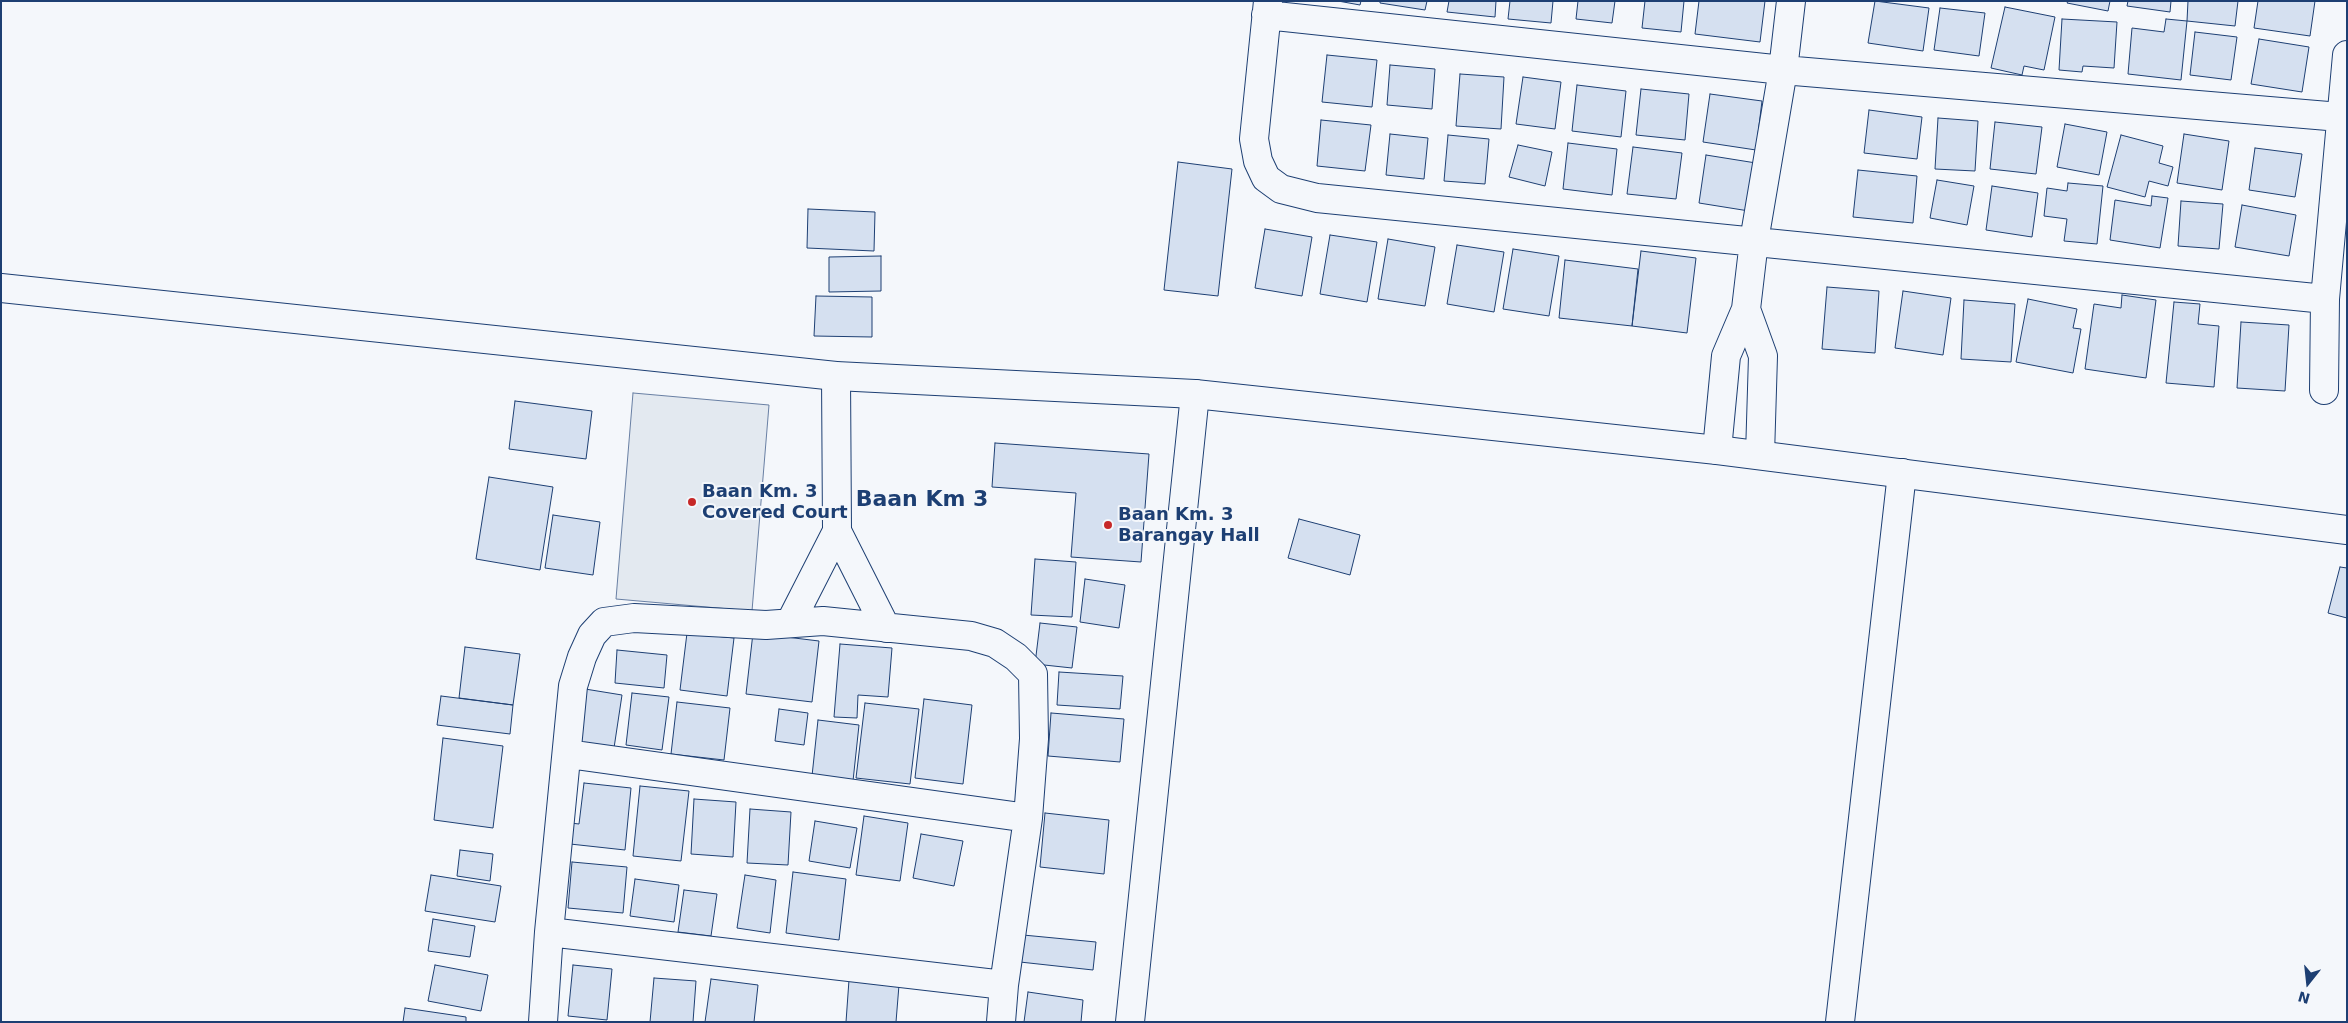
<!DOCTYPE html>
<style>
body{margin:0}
#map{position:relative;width:2348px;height:1023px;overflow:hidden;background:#f4f7fb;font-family:"DejaVu Sans",sans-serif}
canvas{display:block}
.frame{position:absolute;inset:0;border:2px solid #1d3f73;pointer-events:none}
.north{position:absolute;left:2283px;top:958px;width:50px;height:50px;-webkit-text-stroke:4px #f4f7fb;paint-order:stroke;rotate:196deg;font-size:14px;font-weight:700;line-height:20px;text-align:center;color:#1d3f73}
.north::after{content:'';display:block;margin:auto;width:18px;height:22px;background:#1d3f73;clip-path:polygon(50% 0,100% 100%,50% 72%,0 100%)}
</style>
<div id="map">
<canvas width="2348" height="1023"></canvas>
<div class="frame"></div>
<div class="north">N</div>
</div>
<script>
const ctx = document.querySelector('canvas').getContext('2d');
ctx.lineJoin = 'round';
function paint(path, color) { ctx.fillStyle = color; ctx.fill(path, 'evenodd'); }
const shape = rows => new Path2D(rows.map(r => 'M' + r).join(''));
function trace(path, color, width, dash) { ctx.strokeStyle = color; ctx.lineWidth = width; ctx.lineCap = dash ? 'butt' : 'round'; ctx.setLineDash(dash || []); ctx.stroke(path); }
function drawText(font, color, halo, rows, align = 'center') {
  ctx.font = font + ' "DejaVu Sans",sans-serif'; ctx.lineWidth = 4; ctx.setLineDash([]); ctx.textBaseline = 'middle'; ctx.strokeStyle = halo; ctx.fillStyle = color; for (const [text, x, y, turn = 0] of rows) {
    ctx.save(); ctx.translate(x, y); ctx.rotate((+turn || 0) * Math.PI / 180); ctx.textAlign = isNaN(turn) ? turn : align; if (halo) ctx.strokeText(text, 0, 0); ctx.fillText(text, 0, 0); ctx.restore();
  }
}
const green = shape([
 [633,393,769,405,752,611,616,599,633,393]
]);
const building = shape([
 [1338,1,1361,1,1360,5,1338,1],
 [1380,1,1427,1,1425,10,1380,3,1380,1],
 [1449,1,1496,1,1495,17,1447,12,1449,1],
 [1510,1,1553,1,1551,23,1508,19,1510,1],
 [1578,1,1615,1,1612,23,1576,19,1578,1],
 [1645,1,1684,1,1681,32,1642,28,1645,1],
 [1699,1,1765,1,1760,42,1695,34,1699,1],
 [1875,1,1929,8,1923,51,1868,43,1875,1],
 [2068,1,2110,1,2108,11,2067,3,2068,1],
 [2128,1,2171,1,2170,12,2127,6,2128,1],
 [2188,1,2238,1,2235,26,2187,21,2188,1],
 [2258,1,2315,1,2310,36,2254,28,2258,1],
 [2005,7,2055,17,2044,70,2024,66,2022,75,1991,68,2005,7],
 [1940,8,1985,13,1979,56,1934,50,1940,8],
 [2062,19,2117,22,2114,68,2083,66,2082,72,2059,70,2062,19],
 [2166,19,2187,21,2181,80,2128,74,2132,28,2164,32,2166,19],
 [2195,32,2237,37,2231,80,2190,75,2195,32],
 [2259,39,2309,47,2302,92,2251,84,2259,39],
 [1327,55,1377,60,1372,107,1322,102,1327,55],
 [1390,65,1435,69,1432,109,1387,105,1390,65],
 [1460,74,1504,77,1501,129,1456,126,1460,74],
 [1523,77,1561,82,1555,129,1516,124,1523,77],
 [1577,85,1626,91,1621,137,1572,131,1577,85],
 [1641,89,1689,94,1685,140,1636,135,1641,89],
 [1710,94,1762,101,1756,150,1703,142,1710,94],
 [1869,110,1922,117,1917,159,1864,153,1869,110],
 [1938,118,1978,121,1975,171,1935,169,1938,118],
 [1321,120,1371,125,1365,171,1317,166,1321,120],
 [1995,122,2042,127,2036,174,1990,169,1995,122],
 [2065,124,2107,132,2099,175,2057,167,2065,124],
 [1390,134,1428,138,1424,179,1386,175,1390,134],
 [2184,134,2229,141,2222,190,2177,183,2184,134],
 [1448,135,1489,139,1485,184,1444,181,1448,135],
 [2121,135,2163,146,2159,163,2173,167,2168,186,2149,181,2145,197,2107,187,2121,135],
 [1568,143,1617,149,1612,195,1563,189,1568,143],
 [1518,145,1552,152,1545,186,1509,177,1518,145],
 [1633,147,1682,153,1676,199,1627,194,1633,147],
 [2255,148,2302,154,2295,197,2249,190,2255,148],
 [1706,155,1756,163,1749,211,1699,203,1706,155],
 [1178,162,1232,169,1218,296,1164,290,1178,162],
 [1858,170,1917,176,1913,223,1853,217,1858,170],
 [1937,180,1974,186,1967,225,1930,218,1937,180],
 [2068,183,2103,186,2097,244,2064,241,2067,219,2044,216,2047,188,2067,191,2068,183],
 [1992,186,2038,193,2032,237,1986,230,1992,186],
 [2152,196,2168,198,2160,248,2110,240,2115,200,2151,206,2152,196],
 [2181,201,2223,204,2219,249,2178,246,2181,201],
 [2242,205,2296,215,2289,256,2235,247,2242,205],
 [808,209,875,212,874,251,807,248,808,209],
 [1265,229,1312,237,1302,296,1255,288,1265,229],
 [1330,235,1377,242,1367,302,1320,294,1330,235],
 [1388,239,1435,247,1425,306,1378,299,1388,239],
 [1457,245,1504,252,1494,312,1447,304,1457,245],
 [1513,249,1559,256,1549,316,1503,309,1513,249],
 [1641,251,1696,258,1687,333,1632,326,1641,251],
 [881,256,881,291,829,292,829,257,881,256],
 [1565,260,1638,269,1632,326,1559,318,1565,260],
 [1827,287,1879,291,1875,353,1822,349,1827,287],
 [1903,291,1951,298,1943,355,1895,348,1903,291],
 [2122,295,2156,300,2146,378,2085,369,2094,304,2121,308,2122,295],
 [816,296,872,297,872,337,814,336,816,296],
 [2028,299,2077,309,2073,328,2081,329,2073,373,2016,362,2028,299],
 [1964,300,2015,304,2011,362,1961,359,1964,300],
 [2174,302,2200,304,2198,324,2219,326,2214,387,2166,383,2174,302],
 [2241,322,2289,325,2285,391,2237,388,2241,322],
 [515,401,592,411,586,459,509,449,515,401],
 [995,443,1149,454,1141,562,1071,557,1076,493,992,487,995,443],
 [489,477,553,487,540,570,476,559,489,477],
 [553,515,600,522,593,575,545,568,553,515],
 [1299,519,1360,535,1350,575,1288,558,1299,519],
 [1035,559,1076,562,1072,617,1031,615,1035,559],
 [2340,567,2347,568,2347,618,2328,613,2340,567],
 [1085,579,1125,585,1119,628,1080,622,1085,579],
 [1040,623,1077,627,1072,668,1035,664,1040,623],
 [687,633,734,638,727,696,680,690,687,633],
 [753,633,819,641,812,702,746,694,753,633],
 [840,644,892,648,888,697,858,695,857,718,834,717,840,644],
 [465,647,520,654,513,705,459,698,465,647],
 [617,650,667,655,664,688,615,683,617,650],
 [1059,672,1123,676,1120,709,1057,705,1059,672],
 [585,689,622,695,614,748,576,742,585,689],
 [632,693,669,697,662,750,626,745,632,693],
 [441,696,513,705,510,734,437,725,441,696],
 [924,699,972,705,963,784,915,778,924,699],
 [677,702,730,708,724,760,671,754,677,702],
 [865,703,919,709,910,784,856,778,865,703],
 [779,709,808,713,804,745,775,741,779,709],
 [1051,713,1124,719,1120,762,1048,756,1051,713],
 [818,720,859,725,853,781,812,776,818,720],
 [443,738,503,746,493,828,434,820,443,738],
 [584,783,631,788,625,850,561,843,562,822,579,824,584,783],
 [640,786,689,791,681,861,633,856,640,786],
 [694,799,736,802,733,857,691,854,694,799],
 [750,809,791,812,788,865,747,863,750,809],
 [1045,813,1109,820,1104,874,1040,867,1045,813],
 [864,816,908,823,900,881,856,875,864,816],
 [815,821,857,828,850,868,809,861,815,821],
 [921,834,963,841,954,886,913,878,921,834],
 [460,850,493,854,490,881,457,876,460,850],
 [572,862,627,867,623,913,568,908,572,862],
 [793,872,846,879,839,940,786,933,793,872],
 [431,875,501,886,495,922,425,911,431,875],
 [745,875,776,880,770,933,737,928,745,875],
 [635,879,679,885,674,922,630,916,635,879],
 [684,890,717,894,711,936,678,932,684,890],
 [433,919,475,926,470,957,428,951,433,919],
 [1023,935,1096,942,1093,970,1020,962,1023,935],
 [435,965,488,975,481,1011,428,1001,435,965],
 [573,965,612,969,607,1020,568,1016,573,965],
 [654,978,696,981,693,1022,650,1022,654,978],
 [711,979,758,985,754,1022,705,1022,711,979],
 [849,980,899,985,896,1022,846,1022,849,980],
 [1028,992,1083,1000,1081,1022,1024,1022,1028,992],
 [405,1008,466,1017,466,1022,403,1022,405,1008]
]);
const street = shape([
 [1268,1,1254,139,1258,161,1266,178,1281,189,1317,198,2325,299],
 [1266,15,1783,70,2340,117],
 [1746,309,1763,356,1760,455],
 [836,376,837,531,886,628],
 [2324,390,2325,299,2347,55],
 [1717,450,1726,356,1746,309,1754,241,1783,70,1791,1],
 [790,623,837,531],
 [568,754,1028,818],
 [549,932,1004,985],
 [543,1022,549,932,573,686,582,657,592,635,604,622,634,618,766,625,823,621,971,636,995,643,1016,657,1033,674,1034,739,1028,818,1004,985,1001,1022],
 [1130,1022,1195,394],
 [1840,1022,1902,473]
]);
const secondary = shape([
 [1,288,836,376,1195,394,1717,450,2347,530]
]);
const markers = [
 [692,502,5,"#c62828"],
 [1108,525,5,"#c62828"]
];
const poiNames = [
 ["Baan Km. 3",702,492],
 ["Covered Court",702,513],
 ["Baan Km. 3",1118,515],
 ["Barangay Hall",1118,536]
];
const districtNames = [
 ["Baan Km 3",922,500]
];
paint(green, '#e3e9f0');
trace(green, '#687fa3', 1);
paint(building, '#d5e0f0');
trace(building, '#1d3f73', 1);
trace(street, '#1d3f73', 30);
trace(secondary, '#1d3f73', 30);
trace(street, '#f4f7fb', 28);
trace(secondary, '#f4f7fb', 28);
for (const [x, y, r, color] of markers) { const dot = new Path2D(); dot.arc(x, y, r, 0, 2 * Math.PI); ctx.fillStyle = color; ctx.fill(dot); trace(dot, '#f4f7fb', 2); }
drawText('bold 18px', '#1d3f73', '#f4f7fb', poiNames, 'left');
drawText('bold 22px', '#1d3f73', '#f4f7fb', districtNames);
</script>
